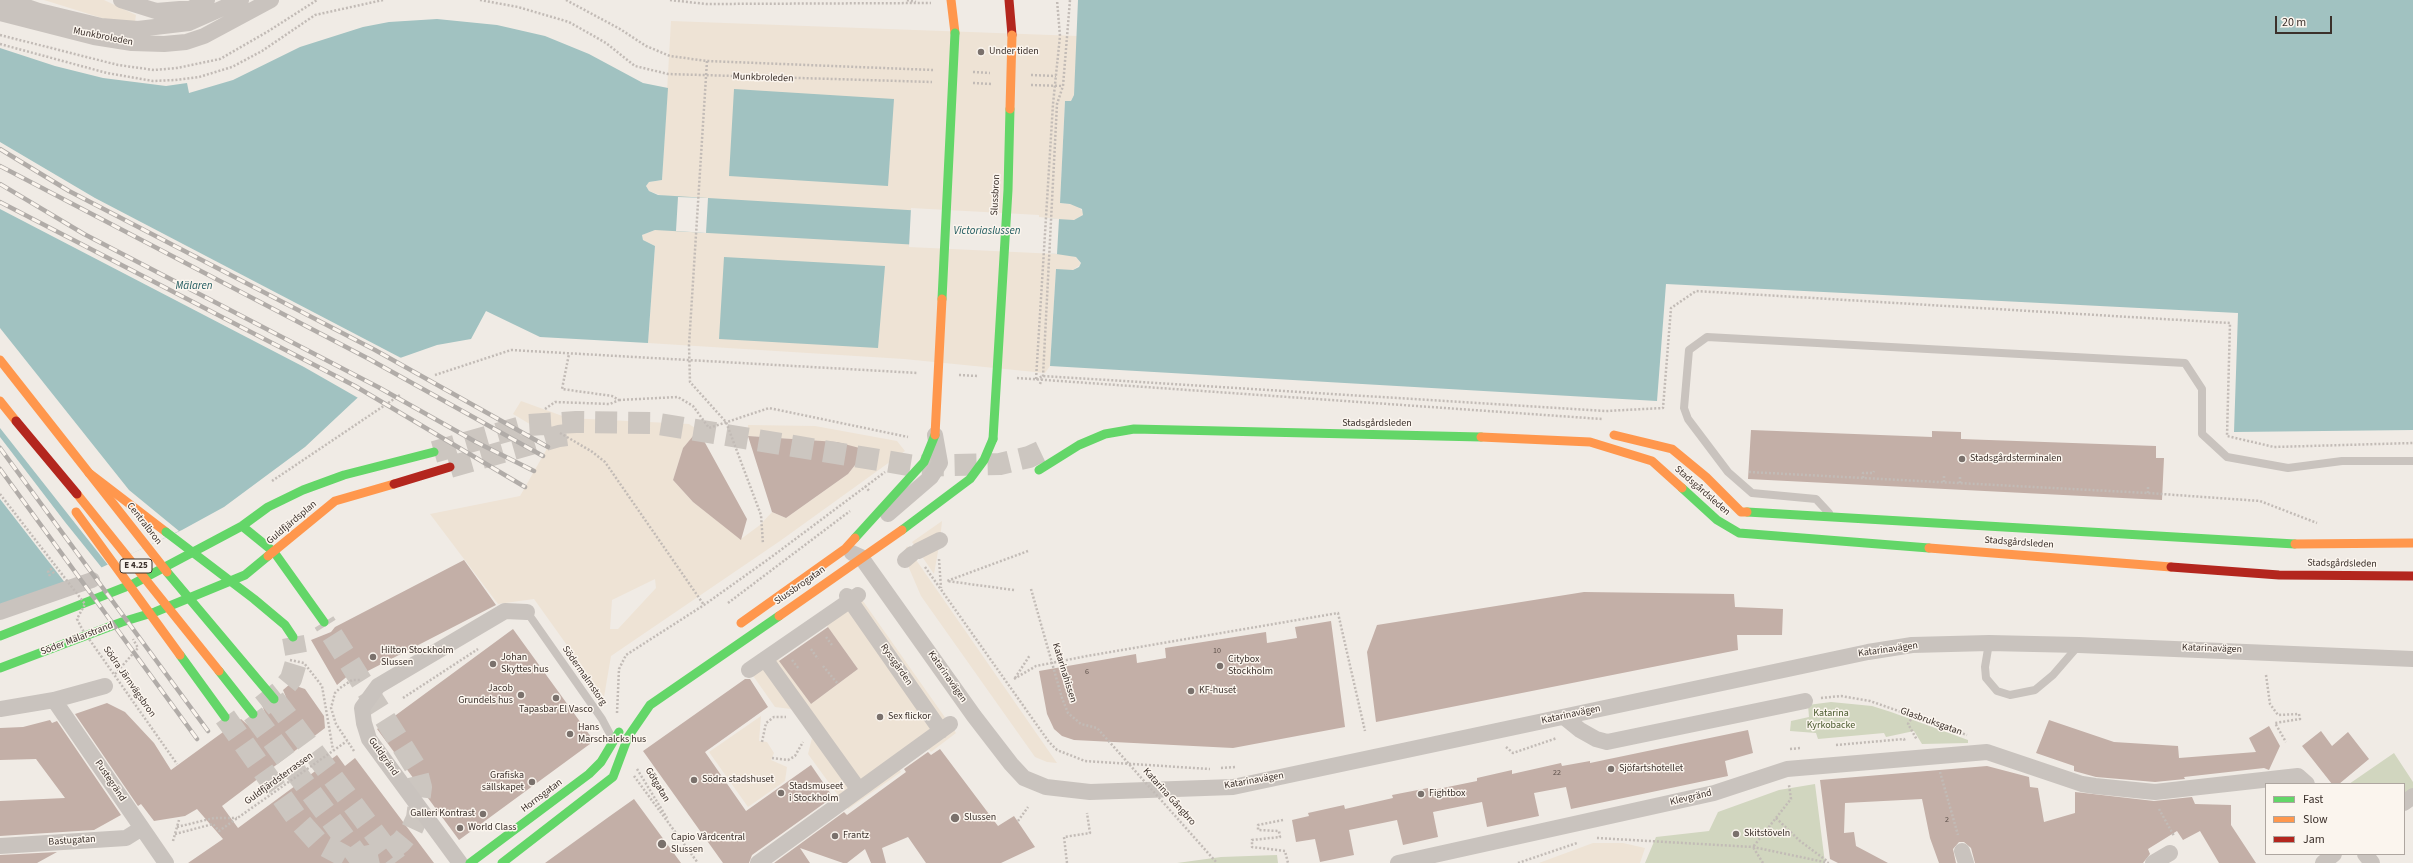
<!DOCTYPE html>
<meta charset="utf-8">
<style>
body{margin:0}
#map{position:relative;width:2413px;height:863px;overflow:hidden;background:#f0ebe5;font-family:"Source Sans 3",sans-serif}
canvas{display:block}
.legend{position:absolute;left:2265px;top:783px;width:140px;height:72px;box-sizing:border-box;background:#fbf5ee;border:1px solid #aea6a0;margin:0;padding:5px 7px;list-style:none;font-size:12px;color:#3b302b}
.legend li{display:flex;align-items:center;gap:8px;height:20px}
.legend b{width:20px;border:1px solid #aea6a0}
.scale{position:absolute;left:2275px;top:16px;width:57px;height:18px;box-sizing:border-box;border:2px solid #3b302b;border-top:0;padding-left:5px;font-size:12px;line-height:14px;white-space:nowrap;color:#3b302b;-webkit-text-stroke:3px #fbf5ee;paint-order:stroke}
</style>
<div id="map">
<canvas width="2413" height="863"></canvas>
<ul class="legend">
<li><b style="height:5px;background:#63d668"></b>Fast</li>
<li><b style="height:5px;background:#ff974d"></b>Slow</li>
<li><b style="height:5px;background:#b3261e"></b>Jam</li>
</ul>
<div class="scale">20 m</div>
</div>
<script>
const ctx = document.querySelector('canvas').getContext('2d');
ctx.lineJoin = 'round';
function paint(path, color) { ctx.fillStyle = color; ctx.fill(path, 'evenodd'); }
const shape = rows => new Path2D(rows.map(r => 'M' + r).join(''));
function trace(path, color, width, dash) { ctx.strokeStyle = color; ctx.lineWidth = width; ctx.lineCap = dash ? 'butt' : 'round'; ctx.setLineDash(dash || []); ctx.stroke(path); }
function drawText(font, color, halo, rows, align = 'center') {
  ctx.font = font + ' "Source Sans 3",sans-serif'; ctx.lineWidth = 3; ctx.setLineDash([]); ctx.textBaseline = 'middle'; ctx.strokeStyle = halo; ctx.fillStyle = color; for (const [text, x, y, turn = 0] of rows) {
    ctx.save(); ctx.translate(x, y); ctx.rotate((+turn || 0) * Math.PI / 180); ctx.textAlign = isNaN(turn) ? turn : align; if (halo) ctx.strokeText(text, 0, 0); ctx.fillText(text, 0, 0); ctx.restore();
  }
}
const green = shape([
 [1831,702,1872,706,1891,712,1968,740,1968,743,1922,744,1914,731,1886,737,1884,733,1818,739,1816,733,1790,731,1791,721,1809,717,1808,705],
 [2394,753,2413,782,2413,789,2404,795,2404,784,2349,784],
 [1815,784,1825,863,1645,863,1656,837,1709,831,1718,812,1779,790],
 [1277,855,1278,863,1177,863,1221,857]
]);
const plaza = shape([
 [44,0,104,0,136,15,135,22,105,19],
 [671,21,1078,36,1074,95,1071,101,1065,101,1060,203,1077,205,1083,212,1083,215,1074,220,1057,253,1076,257,1081,264,1073,270,1056,270,1050,366,1045,373,904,359,648,343,655,246,643,240,642,235,655,230,676,230,663,196,649,191,646,186,649,182,662,180],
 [521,401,568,418,689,424,698,430,683,448,673,480,693,502,741,539,760,525,772,512,786,518,848,474,867,451,837,442,748,436,748,425,815,426,897,441,905,451,780,541,611,656,604,697,534,599,498,604,430,514,520,496,553,438,513,414],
 [655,579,656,588,618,629,610,629,612,600],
 [942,521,940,540,934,574,912,542],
 [907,546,912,554,1057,763,1047,762,1035,757,921,596,903,554],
 [858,594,956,733,931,752,925,745,896,765,901,772,848,809,808,754,812,738,803,724,791,709,775,707,749,670],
 [825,623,858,669,811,704,777,657],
 [761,716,759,741,767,742,774,753,771,760,787,767,785,781,748,807,709,752],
 [1593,843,1623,843,1645,848,1640,863,1539,863]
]);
const water = shape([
 [1078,0,2413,0,2413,430,2234,432,2238,313,1666,284,1657,401,1050,366,1056,269,1073,270,1079,267,1081,263,1076,257,1043,252,655,230,642,235,643,240,655,246,648,343,540,337,486,311,471,339,437,345,400,358,305,447,224,507,182,530,66,584,0,606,0,48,55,66,103,78,166,86,187,83,189,93,233,80,300,47,363,27,389,22,437,19,497,25,545,36,589,54,643,83,668,88,662,180,649,182,646,186,649,191,658,195,1074,220,1083,215,1082,209,1070,204,1060,203,1065,101,1071,101,1074,95],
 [734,89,894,99,888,186,729,176],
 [724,257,885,266,878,348,719,339]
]);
const pier = shape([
 [0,142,95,198,403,359,360,399,304,367,0,209],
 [678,197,708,198,706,233,676,231],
 [911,208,1039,215,1039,217,1059,219,1057,254,909,247],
 [0,328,129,490,179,531,108,565,0,428],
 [0,437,65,522,102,568,66,584,0,499]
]);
const building = shape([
 [698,430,747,519,741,540,693,502,673,480,683,448],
 [1751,430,1932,437,1932,431,1961,432,1961,439,2156,446,2156,458,2164,458,2162,500,1748,479],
 [748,436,837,442,867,450,848,474,786,518,772,512],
 [464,560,496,605,362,674,351,673,337,685,311,640,331,632,335,627],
 [1584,592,1734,594,1735,607,1783,609,1782,635,1737,635,1738,650,1376,722,1367,652,1377,625],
 [1331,621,1345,727,1233,748,1074,740,1062,736,1054,729,1047,714,1039,671,1136,654,1137,663,1166,658,1165,648,1266,632,1267,643,1297,638,1295,627],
 [828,627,858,669,811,704,779,661],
 [513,629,594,741,459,840,377,729],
 [745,679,750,679,768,707,705,752,746,811,811,765,833,797,752,855,749,863,723,863,643,751],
 [290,684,305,689,324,716,325,728,222,806,238,828,337,755,345,766,355,758,434,863,188,863,223,839,197,809,185,816,154,821,141,804,138,806,75,714,107,703,125,712,154,743,171,770,241,719,249,726,260,724,265,713,262,705,270,711,282,709,286,697,283,690],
 [50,720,52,723,57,721,121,815,94,830,0,836,0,801,65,798,36,759,0,760,0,728,23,727],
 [2049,720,2114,742,2178,746,2179,758,2256,752,2249,738,2269,726,2280,746,2269,770,2264,768,2184,777,2185,779,2155,782,2096,777,2074,771,2074,766,2036,753],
 [1748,730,1753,753,1725,761,1728,776,1571,809,1566,787,1534,793,1539,816,1487,827,1482,802,1433,812,1438,837,1403,845,1397,820,1349,830,1354,855,1320,862,1315,839,1296,842,1292,820,1309,816,1308,813,1344,805,1345,809,1393,798,1392,795,1428,788,1428,791,1477,781,1477,778,1512,770,1512,774,1561,763,1562,766,1590,761,1590,763],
 [2321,731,2332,746,2348,732,2369,759,2339,784,2332,784,2302,746],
 [940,749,998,826,1014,816,1035,847,1001,863,926,863,908,837,882,848,886,863,871,863,865,849,847,863,843,863,800,848,810,863,774,863,844,812,847,815,906,772,904,769,928,752,931,755],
 [1987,766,2029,777,2030,787,2038,788,2044,822,2075,813,2075,792,2154,801,2192,797,2195,804,2231,805,2231,825,2256,863,2219,863,2200,831,2183,840,2177,831,2148,849,2150,854,2143,863,1975,863,1971,848,1964,842,1959,842,1953,849,1956,863,1939,863,1930,838,1922,799,1845,803,1844,833,1854,832,1856,846,1888,863,1838,863,1830,859,1820,780],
 [634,799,681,863,545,863,610,816],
 [57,852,37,863,0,863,0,855]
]);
const secondaryTunnel = shape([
 [434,452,528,425,576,422,653,423,915,466,1000,464,1029,457,1044,450],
 [450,467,559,436,574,434]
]);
const highwayTunnel = shape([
 [274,699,396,862],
 [262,706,282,690,291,679,297,659,293,637],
 [253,714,363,863],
 [225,717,299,821,318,842,346,857,360,858,388,852,401,842,412,829,417,818,421,787,416,768,324,622]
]);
const path = shape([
 [480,0,518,7,569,22,606,43,635,66,668,74,932,82],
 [566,0,620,29,646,46,670,56,707,61,933,70],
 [670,0,706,4,931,3],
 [907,0,916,2],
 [0,35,118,65,154,70,177,68,220,59,267,32,317,0],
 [0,44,107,73,153,81,175,80,199,77,232,67,262,51,315,15,383,0],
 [707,61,689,345,690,382,726,422,761,515,763,544],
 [973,72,990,73],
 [1031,75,1056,76],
 [973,83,992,84],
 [1031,85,1063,86],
 [435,375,511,350,918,373],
 [959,375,978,376],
 [1017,378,1602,419],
 [1036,379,1043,376,1606,411,1663,408,1671,308,1696,291,2230,323,2227,436,2274,447,2413,443],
 [1036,379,1053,104,1060,36,1057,0],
 [1040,384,1043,376,1057,104,1063,86,1070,0],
 [619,400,678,397,693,406,709,428,769,408,908,437],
 [545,409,555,402,610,404,619,400,612,396,562,389,569,354],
 [560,433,591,451,605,462,704,605],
 [1749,472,2148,493,2260,501,2317,523],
 [1863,478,1863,473,1873,473,1874,471],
 [272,481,400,395],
 [1944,482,1944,475],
 [1960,483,1960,476],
 [865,486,870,492],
 [2148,493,2148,485],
 [939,559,941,588],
 [925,567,1049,742,1057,750,1085,761,1210,769],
 [50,576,48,572,51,569,55,575],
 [1014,590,947,581,1028,551],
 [728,603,850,511],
 [826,637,832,645],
 [811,649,818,659],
 [290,660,304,663,322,686,333,750],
 [792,660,799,669],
 [823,666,838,684],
 [115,674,138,648,133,639],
 [2266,675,2270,704,2278,715,2299,714,2300,719,2275,723,2286,742],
 [1015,678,1030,655],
 [1014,679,1036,666,1087,656,1338,613,1365,731],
 [403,698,478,649],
 [1821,698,1841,696,1870,701,1967,735],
 [617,713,619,669,626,655,704,605,770,558,885,472],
 [1913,716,1908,724,1917,740],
 [762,742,766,723,774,717,786,717],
 [1836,745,1904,739,1905,742],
 [1506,747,1513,753,1557,738],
 [1790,749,1801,748],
 [354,751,336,724,331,708,335,693,340,688,352,680,361,680],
 [772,758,788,760,795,756,803,742],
 [1221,768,1236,767],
 [637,769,667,818],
 [1940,772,1958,835],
 [634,776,698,863],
 [2159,809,2174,836],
 [1776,818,1800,841,1827,861],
 [1283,820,1258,825,1258,830,1279,831,1280,837,1252,840,1252,847,1285,851,1288,863],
 [1018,821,1028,807],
 [177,827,214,818,237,818],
 [175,834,213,824,219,831,347,741],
 [1597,838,1753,847,1829,863],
 [173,841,179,820],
 [1067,863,1064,837,1090,833,1087,813],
 [1518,863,1577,843],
 [1763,863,1753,847,1791,799,1789,785]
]);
const lane = shape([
 [1829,513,1816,499,1752,493,1728,472,1688,419,1684,408,1689,350,1707,337,2185,363,2202,389,2202,434,2227,457,2288,468,2342,461,2413,461],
 [527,612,602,719,612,738],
 [1989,643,1985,667,1986,678,1997,691,2010,695,2035,690,2053,675,2079,645]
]);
const street = shape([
 [6,0,39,11,101,26,138,29,189,23,241,0],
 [121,0,156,11,192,8,207,0],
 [0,13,94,37,132,43,164,44,186,42,204,36,271,0],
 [888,514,931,477,940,463,935,435],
 [918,551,940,540],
 [852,553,861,557,868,567,974,716,1011,764,1024,778,1046,787,1090,792,1233,787,1868,652,1912,645,1989,643,2079,645,2413,659],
 [905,560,912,554],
 [847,596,941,731],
 [0,612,92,580],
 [765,659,859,790],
 [749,670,858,595],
 [54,700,166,863],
 [0,709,54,700,105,686],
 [1564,717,1580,730,1596,739,1607,742,1805,701],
 [2404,803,2413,796],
 [0,846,126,838,142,828],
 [1962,851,1966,863],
 [2365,854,2372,863],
 [460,863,369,739,364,723,362,708,378,686,505,611,527,612],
 [758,863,950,724],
 [1398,863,1714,793,1787,769,1987,752,2082,784,2095,786,2155,792,2298,776,2307,784],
 [2153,863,2170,853],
 [2323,863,2334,854]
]);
const fast = shape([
 [1039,470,1079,445,1105,434,1134,429,1481,437],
 [1682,488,1717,520,1739,533,1929,548],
 [1747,512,2295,544],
 [242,526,274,552],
 [902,530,970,479,984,460,993,439],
 [855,538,924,462,935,435],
 [274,552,324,622],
 [0,636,133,584,242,526,268,507,303,490,344,475,434,452],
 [0,668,122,622,155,612,245,575,268,556],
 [470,863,589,774,601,762,619,732],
 [502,863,613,777,628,737,650,705,779,616]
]);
const slow = shape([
 [951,0,955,33],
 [0,360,89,473,166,532],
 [0,401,16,421],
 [1614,435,1672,449,1706,477,1741,512,1747,512],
 [1481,437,1590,442,1652,461,1682,488],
 [2295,544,2413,543],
 [1929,548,2171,567],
 [268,556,335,501,394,484],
 [779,616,902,530],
 [741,623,845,549,855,538]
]);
const jam = shape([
 [1009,0,1012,35],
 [394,484,450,467],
 [2171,567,2279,575,2413,576]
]);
const rail = shape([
 [0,149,69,191,375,350,548,447],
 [0,166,369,359,543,456],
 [0,184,84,234,378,387,476,442,534,471],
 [0,202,355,386,525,487],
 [0,448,208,731],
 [0,469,197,739]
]);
const pathBridge = shape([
 [0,494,85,604,77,619,82,629,177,764],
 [1031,589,1062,698,1068,713,1081,724,1097,728,1217,863]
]);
const fastBridge = shape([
 [942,299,955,33],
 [993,439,1008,190,1010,109],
 [166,532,254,599,285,625,293,637],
 [167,572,274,699],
 [180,655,225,717],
 [219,671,253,714]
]);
const slowBridge = shape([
 [1010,109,1012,35],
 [935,435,942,299],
 [89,473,167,572],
 [77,494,219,671],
 [76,512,180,655]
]);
const jamBridge = shape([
 [16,421,77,494]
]);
const markers = [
 [981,52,4,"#7a716c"],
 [1962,459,4,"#7a716c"],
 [373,657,4,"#7a716c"],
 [493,664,4,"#7a716c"],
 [1220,666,4,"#7a716c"],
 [1191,691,4,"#7a716c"],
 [521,695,4,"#7a716c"],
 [556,698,4,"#7a716c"],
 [880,717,4,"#7a716c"],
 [570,734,4,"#7a716c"],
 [1611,769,4,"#7a716c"],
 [694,780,4,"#7a716c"],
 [532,782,4,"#7a716c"],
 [781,793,4,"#7a716c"],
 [1421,794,4,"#7a716c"],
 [483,814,4,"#7a716c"],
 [955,818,5,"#7a716c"],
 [460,828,4,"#7a716c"],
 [1736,834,4,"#7a716c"],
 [835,836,4,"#7a716c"],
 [662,844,5,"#7a716c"]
];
const numberNames = [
 ["10",1217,651],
 ["6",1087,672],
 ["22",1557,773],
 ["2",1947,820]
];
const shields = [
 [136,566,32]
];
const shieldNames = [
 ["E 4.25",136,566]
];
const streetNames = [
 ["Munkbroleden",103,37,11],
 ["Munkbroleden",763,78,2],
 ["Slussbron",996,195,-87],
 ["Stadsgårdsleden",1377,424],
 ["Stadsgårdsleden",1702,491,41],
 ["Guldfjärdsplan",292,523,-40],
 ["Centralbron",144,524,52],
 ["Stadsgårdsleden",2019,543,4],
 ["Stadsgårdsleden",2342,564,1],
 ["Slussbrogatan",800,586,-35],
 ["Söder Mälarstrand",77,639,-21],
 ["Katarinavägen",2212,649,2],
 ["Katarinavägen",1888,650,-8],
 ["Ryssgården",896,665,55],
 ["Katarinahissen",1064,673,73],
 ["Södermalmstorg",584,676,55],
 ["Katarinavägen",947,677,55],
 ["Södra Järnvägsbron",129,682,55],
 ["Katarinavägen",1571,715,-12],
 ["Glasbruksgatan",1931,722,20],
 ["Guldgränd",383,757,55],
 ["Guldfjärdsterrassen",279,779,-36],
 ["Pustegränd",110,781,56],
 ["Katarinavägen",1254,781,-10],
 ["Götgatan",657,785,59],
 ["Hornsgatan",542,796,-37],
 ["Katarina Gångbro",1169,797,48],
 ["Klevgränd",1691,798,-13],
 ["Bastugatan",72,841,-4]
];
const poiNames = [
 ["Under tiden",989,52],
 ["Stadsgårdsterminalen",1970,459],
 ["Hilton Stockholm",381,651],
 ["Slussen",381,663],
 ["Johan",501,658],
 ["Skyttes hus",501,670],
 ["Citybox",1228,660],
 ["Stockholm",1228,672],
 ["Jacob",513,689,"right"],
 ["Grundels hus",513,701,"right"],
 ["KF-huset",1199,691],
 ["Tapasbar El Vasco",556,710,"center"],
 ["Sex flickor",888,717],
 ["Hans",578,728],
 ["Marschalcks hus",578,740],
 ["Sjöfartshotellet",1619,769],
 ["Grafiska",524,776,"right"],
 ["sällskapet",524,788,"right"],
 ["Södra stadshuset",702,780],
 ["Stadsmuseet",789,787],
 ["i Stockholm",789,799],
 ["Fightbox",1429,794],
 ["Galleri Kontrast",475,814,"right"],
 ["Slussen",964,818],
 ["World Class",468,828],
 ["Skitstöveln",1744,834],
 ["Frantz",843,836],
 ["Capio Vårdcentral",671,838],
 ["Slussen",671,850]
];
const parkNames = [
 ["Katarina",1831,714],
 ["Kyrkobacke",1831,726]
];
const waterNames = [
 ["Victoriaslussen",987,232],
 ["Mälaren",194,287]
];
paint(green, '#d1d6bf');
paint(plaza, '#eee3d5');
paint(water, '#a1c2c1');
paint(pier, '#f0ebe5');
paint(building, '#c3afa7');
trace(secondaryTunnel, '#ccc6c0', 22, [22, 11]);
trace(highwayTunnel, '#ccc6c0', 22, [22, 11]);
trace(path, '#c2bbb6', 2.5, [2, 2]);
trace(lane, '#c9c3be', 8);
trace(street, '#c9c3be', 16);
trace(fast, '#63d668', 9);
trace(slow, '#ff974d', 9);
trace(jam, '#b3261e', 9);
trace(rail, '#b1aca8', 4.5);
trace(rail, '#fbf5ee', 3, [9]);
trace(pathBridge, '#c2bbb6', 2.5, [2, 2]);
trace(fastBridge, '#63d668', 9);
trace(slowBridge, '#ff974d', 9);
trace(jamBridge, '#b3261e', 9);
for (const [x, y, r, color] of markers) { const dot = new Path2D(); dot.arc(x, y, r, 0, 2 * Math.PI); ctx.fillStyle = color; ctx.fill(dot); trace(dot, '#fbf5ee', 1.5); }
drawText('8px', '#5d504a', null, numberNames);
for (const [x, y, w] of shields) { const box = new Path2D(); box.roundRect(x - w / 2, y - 7, w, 14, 3); ctx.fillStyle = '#fbf5ee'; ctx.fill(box); trace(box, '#3b302b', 1); }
drawText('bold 9px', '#3b302b', null, shieldNames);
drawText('10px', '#3b302b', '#fbf5ee', streetNames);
drawText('10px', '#3b302b', '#fbf5ee', poiNames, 'left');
drawText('10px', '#4a5a2e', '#fbf5ee', parkNames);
drawText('italic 11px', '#1f5a5e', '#fbf5ee', waterNames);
</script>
